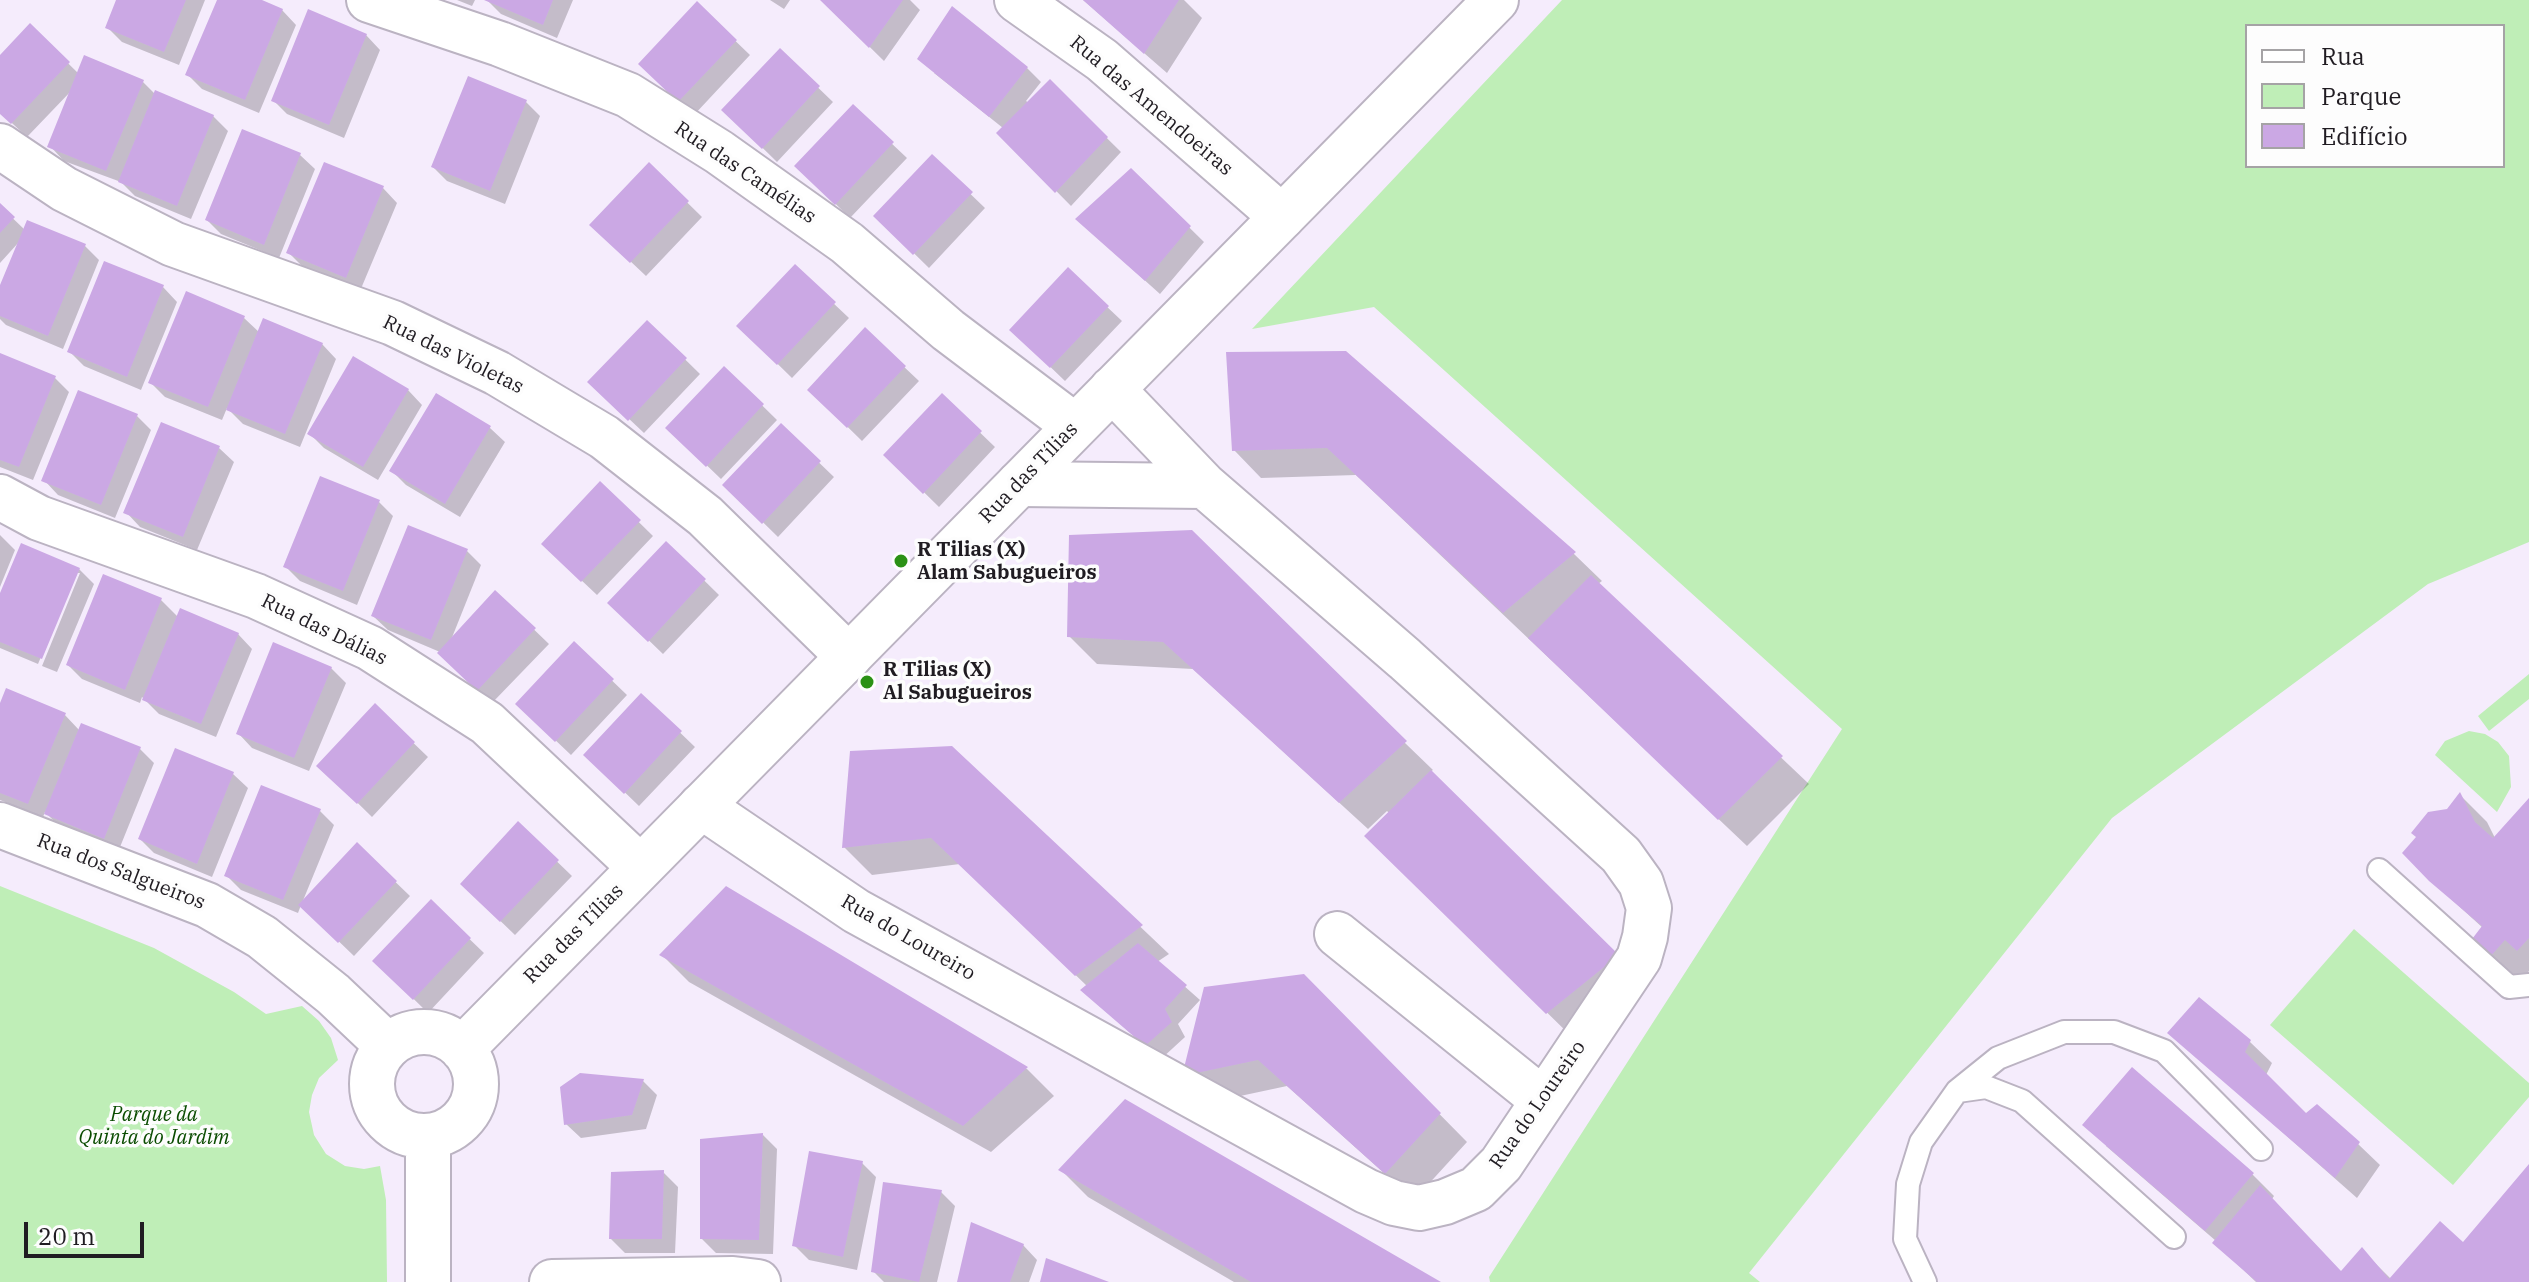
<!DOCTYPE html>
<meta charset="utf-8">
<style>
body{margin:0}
#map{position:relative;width:2529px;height:1282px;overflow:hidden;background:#f5ecfc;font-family:"IBM Plex Serif",serif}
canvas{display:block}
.legend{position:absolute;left:2245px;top:24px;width:260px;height:144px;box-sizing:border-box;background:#fdfdfd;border:2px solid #a5a3a5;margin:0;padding:10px 14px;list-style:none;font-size:24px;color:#201c22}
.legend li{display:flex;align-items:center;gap:16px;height:40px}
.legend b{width:40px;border:2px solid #a5a3a5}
.scale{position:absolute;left:24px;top:1222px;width:120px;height:36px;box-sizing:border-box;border:4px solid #201c22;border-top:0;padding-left:10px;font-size:24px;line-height:28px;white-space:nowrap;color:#201c22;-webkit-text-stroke:6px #fdfdfd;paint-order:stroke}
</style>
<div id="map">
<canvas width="2529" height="1282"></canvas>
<ul class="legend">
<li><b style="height:10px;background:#fff"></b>Rua</li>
<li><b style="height:22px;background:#bfeeb7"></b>Parque</li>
<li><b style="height:22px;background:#cba8e4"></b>Edifício</li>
</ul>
<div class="scale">20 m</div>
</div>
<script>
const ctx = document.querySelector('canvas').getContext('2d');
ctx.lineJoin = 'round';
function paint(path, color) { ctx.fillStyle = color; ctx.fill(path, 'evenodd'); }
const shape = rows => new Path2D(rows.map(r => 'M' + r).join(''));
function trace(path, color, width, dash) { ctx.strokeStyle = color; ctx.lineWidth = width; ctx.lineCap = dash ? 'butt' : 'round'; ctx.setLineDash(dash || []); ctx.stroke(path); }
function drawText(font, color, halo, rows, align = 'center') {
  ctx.font = font + ' "IBM Plex Serif",serif'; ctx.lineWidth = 7; ctx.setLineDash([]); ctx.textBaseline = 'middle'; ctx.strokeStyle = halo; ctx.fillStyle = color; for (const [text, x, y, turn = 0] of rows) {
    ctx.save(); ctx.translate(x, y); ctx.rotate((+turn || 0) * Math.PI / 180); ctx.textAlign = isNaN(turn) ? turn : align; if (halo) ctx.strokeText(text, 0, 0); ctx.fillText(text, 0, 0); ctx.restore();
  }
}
const green = shape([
 [1562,0,2529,0,2529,542,2428,584,2112,818,1749,1273,1760,1282,1490,1282,1489,1277,1842,729,1374,307,1252,329],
 [2247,26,2503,26,2503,166,2247,166],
 [2529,674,2529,699,2489,731,2478,716],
 [2469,731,2485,734,2498,742,2509,756,2511,787,2497,812,2435,755,2445,741],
 [0,886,154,948,234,992,266,1014,302,1006,319,1021,331,1038,338,1060,319,1078,312,1095,309,1112,314,1135,326,1154,345,1166,364,1169,380,1166,386,1200,387,1282,0,1282],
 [2354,929,2529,1083,2529,1097,2453,1185,2270,1025]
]);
const shadow = shape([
 [118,0,205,0,179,65,122,42,107,27],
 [219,0,256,0,282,10,296,25,259,113,202,89,188,75],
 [457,0,475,0,472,6],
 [487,0,573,0,557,38,501,14],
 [770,0,790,0,784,9],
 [822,0,910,0,920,10,884,61],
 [1083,0,1184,0,1202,18,1167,73],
 [697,4,750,55,694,115,640,64],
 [30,26,79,74,143,82,155,94,213,116,228,131,191,219,135,196,121,182,64,161,50,146,73,89,27,137,0,112,0,58],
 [366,35,380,50,344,138,287,114,273,100],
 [780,51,833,102,777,162,724,110],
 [1027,68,1041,82,1026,101,1029,103,1050,82,1121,152,1071,206,999,133,1003,128,934,73],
 [526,102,540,116,505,204,447,181,433,167],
 [853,107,907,158,850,218,797,166],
 [300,155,315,169,279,258,221,234,207,220],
 [932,157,985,208,929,268,876,216],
 [649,165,702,217,646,276,592,225],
 [1131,170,1204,242,1160,294,1092,233],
 [383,188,397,203,360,291,303,267,289,253],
 [0,206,25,230,85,246,99,260,63,349,6,325,0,319,0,290,19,242,0,263],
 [795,267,849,318,792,378,739,326],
 [1068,270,1122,321,1065,381,1012,330],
 [163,287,177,302,141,390,84,366,70,352],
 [244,318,260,333,322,344,336,359,300,447,243,424,227,408,222,420,165,397,150,382],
 [647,322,700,374,644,433,590,382],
 [865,330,919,381,862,441,810,390],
 [1345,353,1574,554,1602,581,1598,584,1809,784,1747,846,1356,475,1261,478,1234,450],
 [0,355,55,378,69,392,33,480,0,467],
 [724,368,777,420,721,479,668,428],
 [408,390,422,405,378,480,324,448,309,433],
 [436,396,490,428,505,442,460,517,406,485,392,471],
 [942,396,995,447,939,507,886,455],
 [137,416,151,430,115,518,58,495,44,480],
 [162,424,219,448,234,462,197,550,140,527,126,512],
 [781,426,834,477,778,537,725,485],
 [600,484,653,536,597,595,543,544],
 [379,502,393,516,357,605,300,581,286,567],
 [1191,532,1405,743,1433,770,1430,772,1645,983,1575,1040,1367,836,1390,814,1387,811,1368,829,1193,669,1097,664,1069,636],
 [0,535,15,550,0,587],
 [666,543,719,595,663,654,610,603],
 [467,551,481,565,451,640,495,592,549,644,492,703,440,652,388,630,373,616],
 [79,569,94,584,57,672,42,666,80,573,76,573,38,664,0,648,0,598],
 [104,577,161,600,178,617,238,634,252,649,216,737,159,714,142,697,140,703,82,679,68,665],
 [574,644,627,695,571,755,532,718],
 [331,668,346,683,309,771,252,748,238,733],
 [641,695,695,747,639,806,586,755],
 [375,706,428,757,372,817,319,765],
 [0,708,64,714,80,731,140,749,154,763,118,852,61,828,45,812,43,817,0,800],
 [952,748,1169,954,1157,962,1200,1000,1178,1024,1185,1037,1161,1059,1097,1004,1087,986,960,864,872,875,844,847],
 [233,774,248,788,212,877,154,853,140,839],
 [2460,795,2487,822,2495,838,2529,801,2529,971,2518,984,2471,943,2483,928,2430,880,2448,811],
 [320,811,334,825,302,903,357,845,410,896,354,956,301,905,298,913,241,890,226,875],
 [518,824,572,876,515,935,462,884],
 [726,889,1027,1069,1054,1096,991,1152,689,982,662,955],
 [431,902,484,953,428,1013,375,961],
 [1331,1004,1467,1142,1414,1200,1287,1086,1212,1102,1184,1075],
 [2170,1033,2250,1042,2272,1063,2266,1075,2306,1115,2358,1144,2380,1165,2357,1198],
 [2132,1070,2253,1175,2274,1196,2272,1199,2342,1273,2362,1250,2391,1279,2463,1245,2529,1167,2529,1282,2256,1282,2215,1243,2216,1241,2106,1146],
 [643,1081,657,1095,646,1129,581,1138,566,1124],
 [763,1135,777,1149,773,1254,716,1253,702,1239],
 [862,1163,876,1177,857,1270,809,1260,794,1245],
 [1061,1170,1437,1282,1234,1282,1088,1197],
 [664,1173,678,1187,675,1253,625,1253,611,1239],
 [941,1192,955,1206,937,1282,884,1282,873,1271],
 [1023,1245,1037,1260,1029,1282,959,1282]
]);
const building = shape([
 [116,0,186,0,164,52,105,28],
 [217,0,262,0,283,9,245,100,185,75],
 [484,0,553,0,543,25],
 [820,0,903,0,869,48],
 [1083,0,1179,0,1144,54],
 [697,1,737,40,678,102,638,64],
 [952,6,1028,67,989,117,917,59],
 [308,9,367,34,329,125,271,101],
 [30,23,70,62,11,124,0,114,0,55],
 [780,48,820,86,762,149,721,110],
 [84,55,144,80,106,171,47,147],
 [468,76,527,100,490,191,431,167],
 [1050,79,1108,137,1055,193,996,133],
 [155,90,214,115,177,206,118,182],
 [853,104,894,142,835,205,794,166],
 [242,129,301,153,264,245,205,220],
 [932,154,973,192,913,255,873,216],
 [324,162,384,186,346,278,286,253],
 [649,162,689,201,630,263,589,225],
 [1131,168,1191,226,1145,281,1075,219],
 [0,203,15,217,0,233],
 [27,220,86,244,48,336,0,316,0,285],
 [104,261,164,285,127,377,67,352],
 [795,264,836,302,777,365,736,326],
 [1068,267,1109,306,1050,368,1009,330],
 [186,291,245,316,208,407,148,383],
 [263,318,323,343,285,434,226,410],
 [647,320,687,358,628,421,587,382],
 [865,327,906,366,847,428,807,390],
 [1346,351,1576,552,1503,613,1327,448,1232,451,1226,352],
 [0,353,56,376,19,467,0,460],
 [353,356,409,389,363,467,307,434],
 [724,366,764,404,706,467,665,428],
 [78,390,138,414,101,505,41,481],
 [436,393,491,426,445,504,389,471],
 [942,393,982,431,923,494,883,455],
 [161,422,220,446,183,537,123,513],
 [781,423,821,461,762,524,722,485],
 [320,476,380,500,343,591,283,567],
 [600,481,641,520,581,582,541,544],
 [408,525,468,549,431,640,371,616],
 [1192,530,1407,741,1339,803,1163,642,1067,637,1069,535],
 [666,541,706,579,648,642,607,603],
 [21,543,80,568,42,659,0,642,0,593],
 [103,574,162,598,125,690,66,665],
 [1591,575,1783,756,1718,820,1528,638],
 [495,590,536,628,477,691,437,653],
 [180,608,239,633,201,724,142,700],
 [574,641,614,679,555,742,515,704],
 [273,642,332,667,294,758,236,734],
 [6,688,66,713,28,804,0,793,0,703],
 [641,693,682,731,624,794,583,755],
 [375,703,415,742,357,804,316,766],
 [81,723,141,747,104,839,44,814],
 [952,746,1143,925,1075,976,931,838,842,848,850,751],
 [175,748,234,772,197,864,138,839],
 [1431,770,1619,955,1546,1014,1364,836],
 [261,785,321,809,283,900,224,876],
 [2460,792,2475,822,2493,838,2529,798,2529,938,2517,951,2505,940,2489,958,2469,943,2482,926,2429,881,2402,853,2416,837,2411,833,2428,812,2447,809],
 [518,821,559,860,500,922,460,884],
 [357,842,397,881,338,943,298,905],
 [726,886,1028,1067,963,1126,659,955],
 [431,899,471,938,413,1000,372,961],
 [1138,943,1187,985,1165,1009,1172,1022,1145,1046,1080,990],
 [1304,974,1441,1113,1385,1174,1258,1060,1182,1076,1204,987],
 [2199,997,2251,1040,2245,1052,2306,1113,2317,1104,2360,1142,2335,1178,2167,1033],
 [2132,1067,2254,1173,2205,1231,2082,1125],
 [580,1073,644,1079,632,1115,564,1125,560,1087],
 [1125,1099,1441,1282,1251,1282,1058,1170],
 [763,1133,759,1240,700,1239,700,1139],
 [809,1151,863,1161,843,1257,792,1246],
 [2529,1164,2529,1282,2257,1282,2212,1243,2260,1185,2341,1271,2362,1247,2389,1279,2440,1221,2463,1242],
 [664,1170,662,1239,609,1239,611,1172],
 [883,1182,942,1190,919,1282,871,1272],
 [971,1222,1024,1244,1010,1282,957,1282],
 [1046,1258,1109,1282,1040,1282]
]);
const lane = shape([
 [2379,870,2509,987,2529,985],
 [1958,1091,1986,1087,2022,1101,2174,1237],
 [1925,1282,1905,1239,1908,1184,1921,1142,1957,1091,1998,1058,2064,1032,2114,1032,2164,1051,2261,1149]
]);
const street = shape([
 [369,0,500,44,628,95,719,152,847,243,948,330,1075,426],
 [1017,0,1102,60,1282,217],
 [0,146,64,189,173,244,393,323,497,373,604,437,705,516,849,657],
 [1112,389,1205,486],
 [0,497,39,518,256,596,370,648,487,723,640,867],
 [701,806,856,911,1366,1191,1394,1203,1419,1208,1445,1202,1476,1189,1501,1164,1639,958,1645,937,1649,908,1641,883,1621,855,1405,659,1205,486,1019,484],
 [0,825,207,905,262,937,333,994,388,1046],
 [1337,934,1543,1100],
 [552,1282,733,1279,758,1282]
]);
const secondary = shape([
 '372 1084a52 52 0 1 1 104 0a52 52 0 1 1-104 0Z',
 [462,1049,1496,0],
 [428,1136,428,1282]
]);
const markers = [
 [901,561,8,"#2b9115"],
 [867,682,8,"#2b9115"]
];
const streetNames = [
 ["Rua das Amendoeiras",1151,106,40],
 ["Rua das Camélias",745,173,34],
 ["Rua das Violetas",453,355,26],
 ["Rua das Tílias",1029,473,-46],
 ["Rua das Dálias",324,630,26],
 ["Rua dos Salgueiros",121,872,21],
 ["Rua das Tílias",574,934,-45],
 ["Rua do Loureiro",908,938,30],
 ["Rua do Loureiro",1538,1105,-55]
];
const poiNames = [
 ["R Tilias (X)",917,550],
 ["Alam Sabugueiros",917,573],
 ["R Tilias (X)",883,670],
 ["Al Sabugueiros",883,693]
];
const parkNames = [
 ["Parque da",154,1115],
 ["Quinta do Jardim",154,1138]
];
paint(green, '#bfeeb7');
paint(shadow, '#0003');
paint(building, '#cba8e4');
trace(lane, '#bbb3c2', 26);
trace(street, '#bbb3c2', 48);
trace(secondary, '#bbb3c2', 48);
trace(lane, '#fff', 22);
trace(street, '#fff', 44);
trace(secondary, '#fff', 44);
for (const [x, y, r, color] of markers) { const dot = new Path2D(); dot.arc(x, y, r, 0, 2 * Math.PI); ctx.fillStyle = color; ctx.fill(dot); trace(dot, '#fdfdfd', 3); }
drawText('20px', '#201c22', '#fdfdfd', streetNames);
drawText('bold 20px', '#201c22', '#fdfdfd', poiNames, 'left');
drawText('italic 20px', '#0a4c00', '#fdfdfd', parkNames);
</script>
